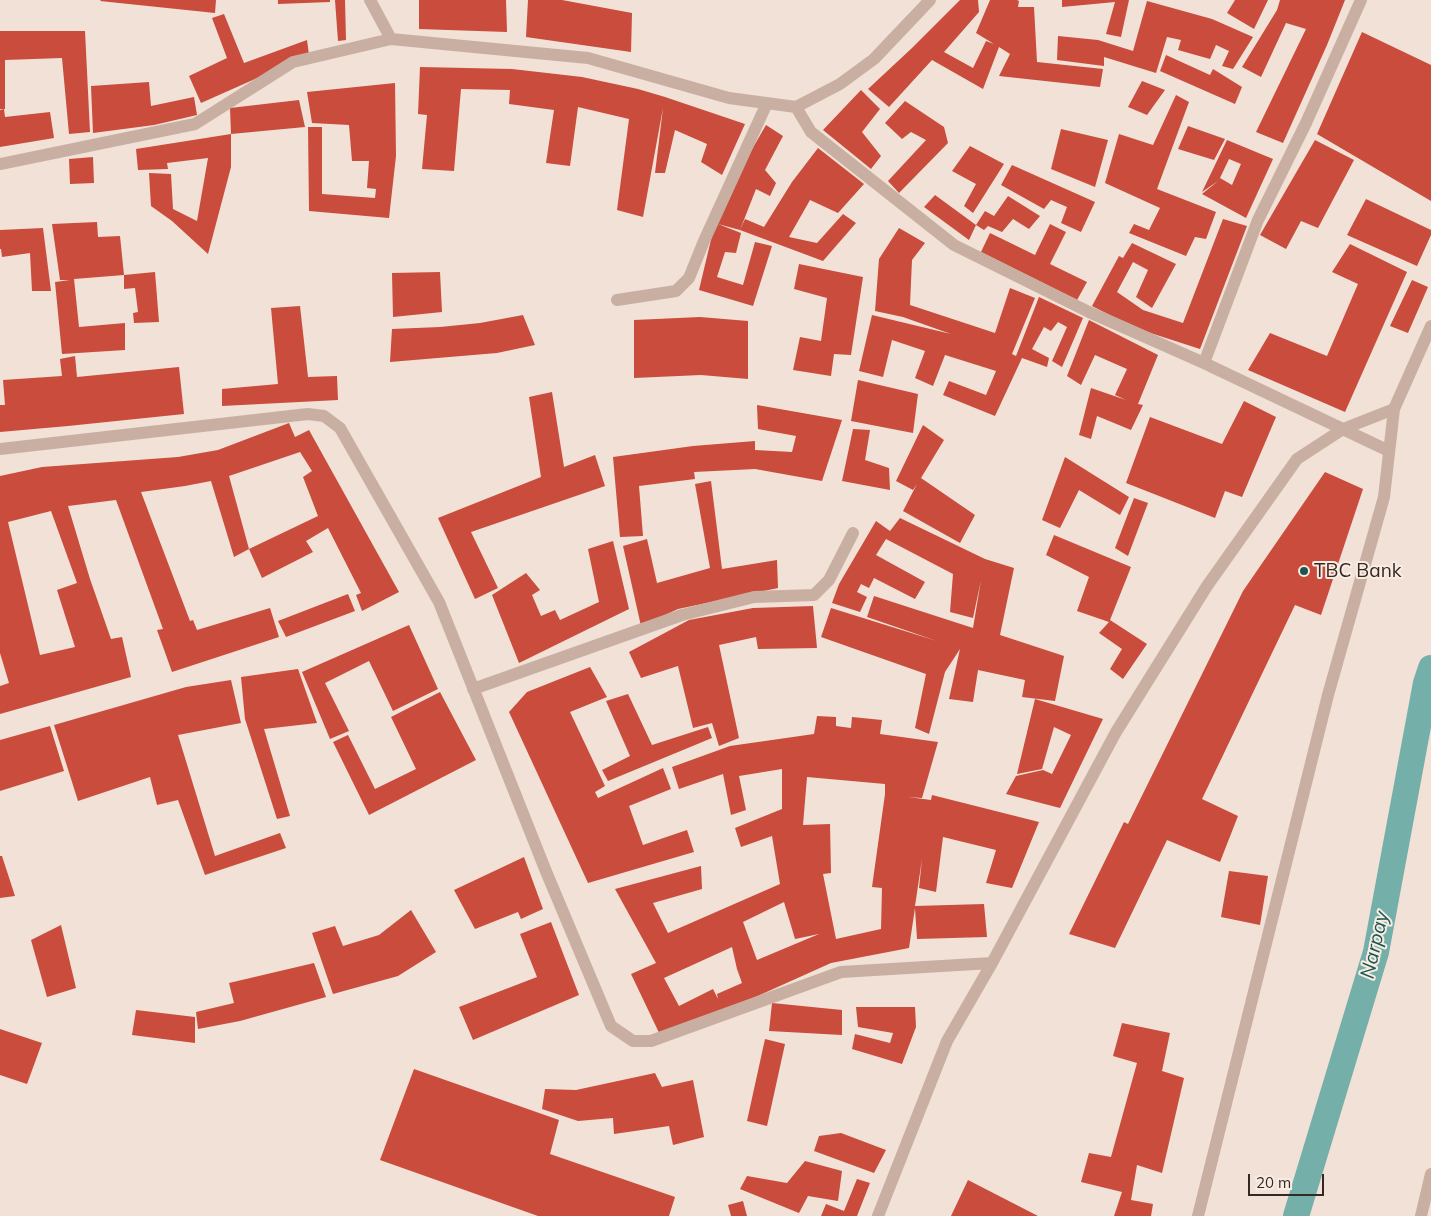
<!DOCTYPE html>
<style>
body{margin:0}
#map{position:relative;width:1431px;height:1216px;overflow:hidden;background:#f1e1d6;font-family:Mulish,sans-serif}
canvas{display:block}
.scale{position:absolute;left:1248px;top:1174px;width:76px;height:22px;box-sizing:border-box;border:2px solid #342825;border-top:0;padding-left:6px;font-size:15px;line-height:18px;white-space:nowrap;color:#342825;-webkit-text-stroke:4px #f9ece2;paint-order:stroke}
</style>
<div id="map">
<canvas width="1431" height="1216"></canvas>
<div class="scale">20 m</div>
</div>
<script>
const ctx = document.querySelector('canvas').getContext('2d');
ctx.lineJoin = 'round';
const shape = rows => new Path2D(rows.map(r => 'M' + r).join(''));
function trace(path, color, width, dash) { ctx.strokeStyle = color; ctx.lineWidth = width; ctx.lineCap = dash ? 'butt' : 'round'; ctx.setLineDash(dash || []); ctx.stroke(path); }
function paint(path, color) { ctx.fillStyle = color; ctx.fill(path, 'evenodd'); }
function drawText(font, color, halo, rows, align = 'center') {
  ctx.font = font + ' Mulish,sans-serif'; ctx.lineWidth = 4; ctx.setLineDash([]); ctx.textBaseline = 'middle'; ctx.strokeStyle = halo; ctx.fillStyle = color; for (const [text, x, y, turn = 0] of rows) {
    ctx.save(); ctx.translate(x, y); ctx.rotate((+turn || 0) * Math.PI / 180); ctx.textAlign = isNaN(turn) ? turn : align; if (halo) ctx.strokeText(text, 0, 0); ctx.fillText(text, 0, 0); ctx.restore();
  }
}
const canal = shape([
 [1296,1216,1376,952,1426,683,1431,668]
]);
const building = shape([
 [101,0,216,0,215,13,100,1],
 [278,0,330,0,330,2,278,4],
 [335,0,345,0,346,40,338,41],
 [419,0,506,0,507,32,419,29],
 [528,0,562,0,632,13,631,52,526,37],
 [960,0,978,0,979,12,944,52,973,68,986,41,994,44,976,33,990,0,1017,0,1019,1,1018,7,1034,7,1037,62,1103,69,1100,87,999,76,1010,54,999,47,983,89,932,60,889,107,868,89,912,48],
 [1062,0,1129,0,1121,37,1106,34,1115,2,1062,7],
 [1235,0,1268,0,1254,29,1227,13],
 [1280,0,1345,0,1327,45,1283,143,1256,132,1306,29,1286,23,1261,77,1242,67,1277,10],
 [1147,1,1212,19,1253,37,1233,69,1222,66,1229,51,1216,45,1210,59,1178,50,1181,40,1167,37,1156,73,1104,57,1104,66,1057,60,1058,36,1098,40,1133,51],
 [224,14,244,63,307,40,309,55,201,103,189,76,227,58,212,18],
 [0,31,85,31,90,132,69,134,62,58,5,60,5,109,0,109],
 [1362,32,1431,65,1431,201,1317,134],
 [1166,55,1210,75,1213,69,1242,87,1235,104,1160,71],
 [420,67,512,69,582,77,638,89,665,97,745,124,722,175,701,162,707,144,675,130,665,173,655,173,663,108,643,217,617,210,629,119,578,107,570,166,546,163,554,110,509,104,510,90,461,89,454,171,422,169,427,115,418,114],
 [1142,81,1165,90,1147,115,1128,107],
 [149,82,151,106,194,97,197,115,154,125,93,133,91,86],
 [395,83,396,156,389,218,309,211,308,127,322,127,322,194,375,198,376,189,367,188,369,161,352,161,349,125,312,123,307,92],
 [861,90,880,109,862,132,881,156,871,169,823,130],
 [1176,95,1189,102,1157,189,1216,212,1206,239,1195,237,1186,256,1129,233,1134,224,1149,230,1160,208,1105,183,1119,134,1153,145],
 [299,100,305,127,231,134,231,167,208,254,172,221,151,206,149,173,171,174,173,209,197,221,208,158,167,163,168,169,138,170,136,149,231,134,230,108],
 [905,101,944,127,948,143,899,193,888,181,926,140,911,132,902,139,885,123],
 [4,109,5,117,50,112,54,138,0,147,0,110],
 [766,125,783,136,765,170,776,183,770,196,756,189,740,230,745,219,764,227,792,182,818,148,864,184,838,213,810,200,789,237,817,243,843,214,856,223,823,261,740,230,718,224,741,233,736,253,725,252,717,277,743,285,755,242,772,246,753,306,699,290,715,223,733,182],
 [1188,126,1225,139,1214,160,1178,149],
 [1061,129,1108,140,1095,187,1051,169],
 [1227,140,1273,159,1246,218,1202,194,1218,181,1202,192],
 [1229,159,1241,164,1232,185,1220,178],
 [1315,140,1354,160,1318,228,1301,221,1286,249,1260,235],
 [970,146,1004,164,973,213,964,206,976,184,952,171],
 [93,157,94,183,70,184,69,159],
 [1012,165,1095,202,1081,232,1061,223,1067,207,1051,200,1044,209,1001,185],
 [935,195,976,225,969,240,924,207],
 [1008,196,1040,216,1029,229,1013,219,1002,232,988,226,984,230,976,225,985,211,994,216],
 [1366,199,1431,230,1431,235,1417,266,1347,235],
 [1223,219,1247,226,1200,349,1135,328,1092,306,1119,256,1123,258,1132,243,1176,264,1152,308,1136,297,1148,270,1133,262,1117,292,1143,310,1183,323],
 [97,222,98,237,120,236,124,275,74,279,79,327,125,323,125,350,62,354,55,282,70,280,60,280,52,224],
 [1050,224,1066,232,1050,264,1087,282,1077,300,981,252,990,233,1035,255],
 [43,228,51,291,32,291,30,253,2,257,1,249,0,249,0,230],
 [899,228,925,243,912,260,910,305,995,333,1010,288,1035,298,1012,354,1016,356,1039,297,1083,318,1062,367,1052,361,1067,327,1058,322,1051,331,1044,327,1032,349,1049,358,1047,367,1022,358,995,416,943,395,949,381,986,395,996,371,945,355,933,386,915,378,925,351,892,340,883,377,859,371,872,315,951,334,903,317,875,311,879,259],
 [1350,244,1407,272,1345,412,1248,370,1270,333,1327,356,1358,284,1332,272],
 [799,264,863,277,851,355,834,354,831,376,793,370,800,337,821,341,827,298,794,289],
 [155,272,159,322,134,323,133,313,138,312,135,288,124,289,124,275],
 [440,272,442,312,393,317,392,273],
 [1412,280,1428,287,1408,333,1390,326],
 [300,306,308,377,337,376,338,400,222,406,222,389,278,384,271,308],
 [523,315,535,345,497,353,390,362,392,329,440,327,480,323],
 [700,317,748,321,748,379,701,375,634,378,634,320],
 [1089,320,1158,355,1138,404,1143,405,1131,430,1097,416,1091,439,1079,435,1091,388,1126,400,1115,395,1127,369,1095,355,1081,385,1067,376],
 [75,356,77,377,179,367,184,414,68,426,0,432,0,405,5,405,3,380,62,376,60,359],
 [858,380,918,394,913,433,851,421],
 [552,392,564,467,595,455,605,486,471,532,498,588,475,599,438,518,541,477,529,397],
 [1244,401,1276,417,1242,497,1225,491,1215,518,1126,483,1150,417,1222,444],
 [757,405,842,420,822,481,755,469,694,472,695,479,639,486,643,536,620,537,613,457,693,446,755,441,755,450,792,452,796,436,758,429],
 [289,423,295,437,309,430,399,592,362,611,356,595,361,593,328,528,306,541,313,552,262,578,249,549,318,516,303,477,312,471,300,452,229,476,249,549,234,557,211,481,185,486,141,492,190,621,193,620,197,630,270,608,279,637,172,672,157,630,163,629,116,500,68,506,90,579,111,639,122,637,131,677,0,714,0,686,9,683,0,653,0,476,42,467,178,457,218,450],
 [51,511,77,583,57,590,75,647,40,655,8,522],
 [923,425,944,440,921,478,975,515,960,543,903,511,917,484,913,490,896,481],
 [853,429,870,430,865,460,889,468,890,490,842,481],
 [1065,457,1129,497,1120,515,1079,490,1060,528,1042,520],
 [1325,472,1363,489,1321,615,1295,605,1202,799,1238,816,1220,862,1167,840,1115,948,1069,934,1124,822,1128,824,1243,591],
 [711,481,722,569,777,560,778,588,678,609,641,626,623,546,647,539,657,583,710,568,695,484],
 [1134,498,1148,503,1128,556,1115,548],
 [900,518,985,559,1014,568,1000,635,1064,656,1055,701,1022,697,1025,680,978,670,973,702,949,699,960,649,945,672,929,734,915,728,926,674,821,637,831,608,937,641,867,617,874,596,973,628,981,580,973,618,950,612,953,574,886,539,876,555,925,582,915,599,874,578,869,588,861,584,857,592,867,597,860,612,832,603,839,584,876,521,890,531],
 [1054,535,1131,567,1110,620,1147,644,1123,679,1110,669,1122,649,1099,633,1109,622,1077,611,1089,577,1046,555],
 [613,541,629,609,519,663,492,595,526,573,540,590,532,595,541,616,555,610,560,620,599,602,588,549],
 [348,594,355,611,286,637,278,621],
 [813,606,817,648,758,649,756,637,719,645,739,738,719,746,712,723,693,728,678,666,641,678,629,652,689,620,753,608],
 [409,625,438,689,393,711,369,661,325,683,349,731,330,739,302,672],
 [590,667,607,697,570,712,605,786,595,792,598,798,663,768,671,789,629,806,643,845,687,830,694,852,588,883,509,712,527,692],
 [298,669,317,723,264,729,290,816,277,819,245,719,241,677],
 [231,680,241,723,178,735,215,856,280,833,286,848,205,875,178,800,157,805,150,777,78,801,54,725,186,687],
 [440,692,476,760,369,815,333,742,348,735,375,789,416,769,391,717],
 [628,694,652,745,708,727,712,738,608,781,602,770,630,756,606,701],
 [1035,699,1103,719,1060,808,1006,794,1016,776,1043,770,1052,774,1071,735,1054,727,1042,769,1017,774],
 [817,716,836,717,836,726,851,728,852,717,882,720,880,734,938,742,922,798,908,797,931,800,932,795,1039,822,1012,888,986,883,996,850,943,837,936,892,919,888,922,859,915,906,984,904,987,937,917,939,915,908,909,948,831,963,662,1039,631,974,656,963,615,889,701,866,702,889,653,903,668,933,780,884,772,836,741,847,735,828,782,809,782,769,739,776,746,810,731,815,723,774,679,789,672,767,730,746,814,734],
 [807,777,885,784,885,794,872,887,882,888,881,929,836,939,823,874,831,873,830,824,803,825],
 [784,902,795,939,819,934,757,960,743,922],
 [732,947,737,969,742,983,717,994,718,999,713,989,679,1006,664,978],
 [50,726,64,771,0,791,0,740],
 [0,856,2,856,15,896,0,898],
 [524,857,543,909,521,919,518,912,475,929,454,890],
 [1229,871,1268,876,1260,925,1221,917],
 [411,910,436,952,398,976,333,994,312,933,335,926,343,946,379,935],
 [551,922,579,995,473,1040,459,1007,537,977,520,934],
 [61,925,76,988,47,997,31,940],
 [314,963,326,997,240,1021,198,1029,196,1012,234,1003,229,983],
 [772,1003,842,1010,842,1035,769,1031],
 [856,1007,915,1007,916,1027,902,1064,852,1049,855,1034,890,1043,893,1033,858,1027],
 [136,1010,195,1017,195,1043,132,1035],
 [1122,1023,1170,1033,1162,1071,1184,1078,1162,1173,1137,1165,1131,1200,1153,1204,1151,1216,1114,1216,1122,1192,1081,1182,1089,1153,1111,1157,1137,1063,1113,1056],
 [0,1029,42,1043,27,1084,0,1075],
 [765,1039,785,1044,767,1126,747,1121],
 [414,1069,559,1120,550,1154,675,1197,669,1216,538,1216,380,1160],
 [655,1073,662,1087,693,1080,704,1137,673,1145,669,1126,614,1134,613,1118,578,1121,542,1109,545,1089,576,1090],
 [841,1133,886,1150,874,1173,814,1151,819,1136],
 [805,1161,842,1171,838,1201,808,1196,799,1213,740,1189,747,1176,787,1183],
 [857,1179,870,1183,857,1216,821,1216,826,1204,844,1211],
 [968,1180,1038,1216,951,1216],
 [743,1201,747,1216,731,1216,728,1205]
]);
const minor = shape([
 [370,0,391,39],
 [796,107,811,132,954,245,1089,312,1204,363,1389,451],
 [0,164,195,124,293,62,391,39,588,58,729,98,796,107,840,84,874,59,930,0],
 [617,300,676,291,689,278,704,241,767,103],
 [1204,363,1258,220,1306,123,1361,0],
 [0,449,308,414,324,416,340,428,439,602,545,869,611,1026,633,1041,651,1041,841,972,992,963],
 [473,689,682,615,754,597,814,595,829,580,853,533],
 [878,1216,947,1041,992,963,1116,732,1207,586,1297,459,1343,429,1394,409],
 [1198,1216,1328,695,1384,497,1394,409,1431,326],
 [1421,1216,1431,1174]
]);
const markers = [
 [1304,571,5,"#1a5652"]
];
const poiNames = [
 ["TBC Bank",1314,571]
];
const waterNames = [
 ["Narpay",1375,945,-77]
];
trace(canal, '#75afa9', 26);
paint(building, '#c94c3c');
trace(minor, '#c9afa2', 12);
for (const [x, y, r, color] of markers) { const dot = new Path2D(); dot.arc(x, y, r, 0, 2 * Math.PI); ctx.fillStyle = color; ctx.fill(dot); trace(dot, '#f9ece2', 2); }
drawText('19px', '#342825', '#f9ece2', poiNames, 'left');
drawText('italic 20px', '#1a5652', '#f9ece2', waterNames);
</script>
